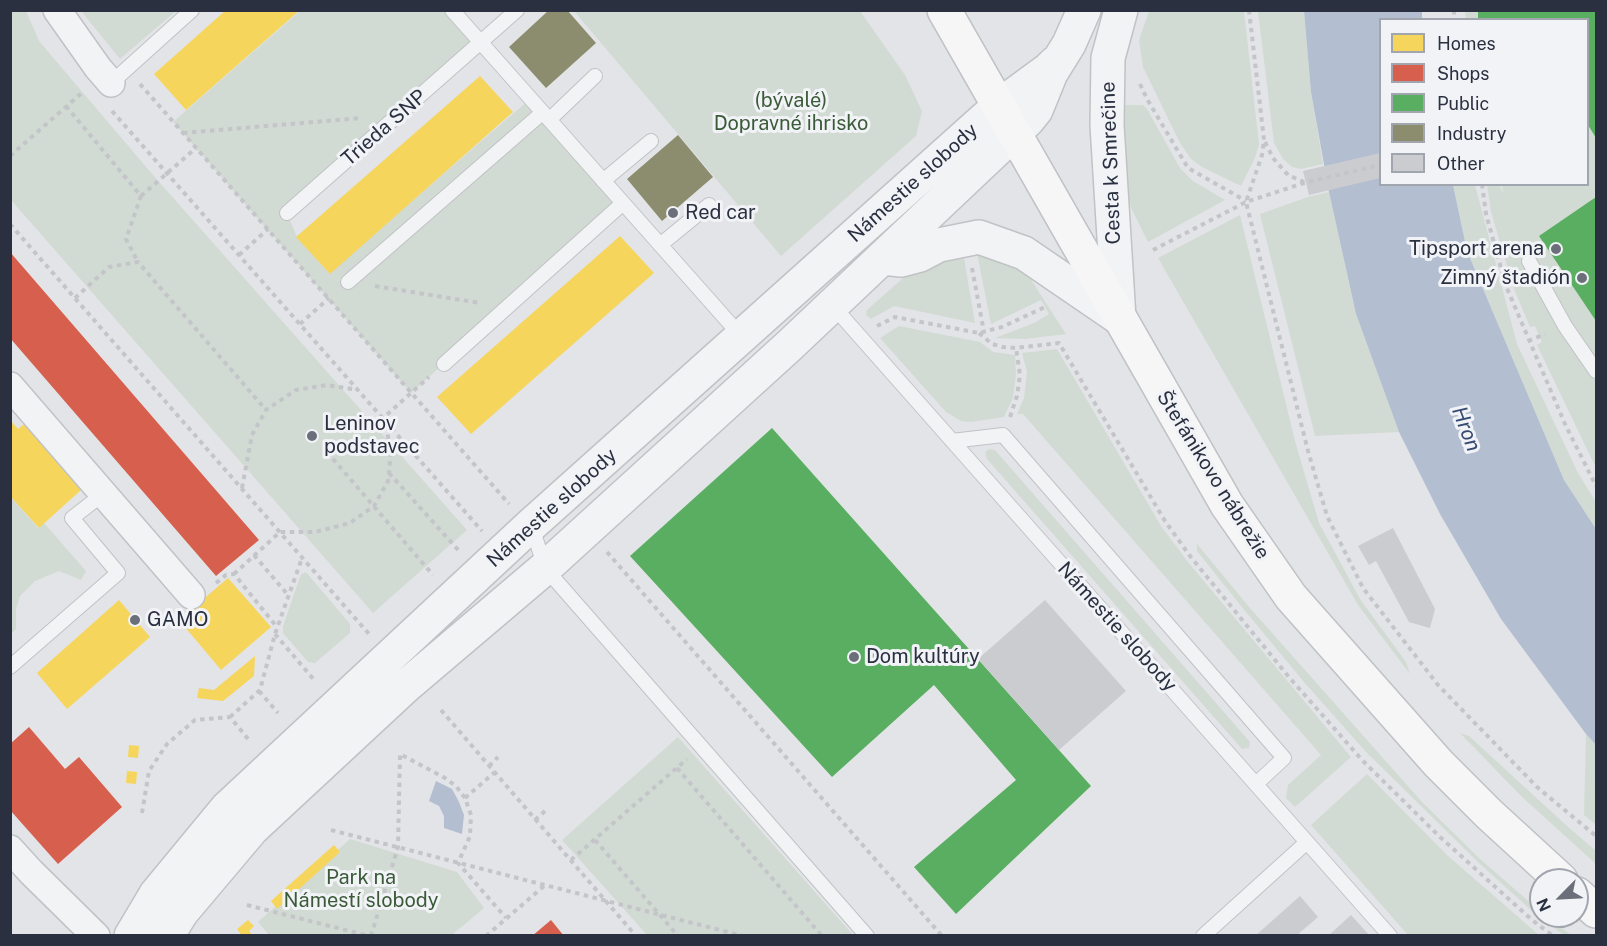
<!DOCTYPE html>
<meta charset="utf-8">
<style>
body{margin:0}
#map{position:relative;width:1607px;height:946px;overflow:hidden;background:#e3e4e7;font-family:"Public Sans",sans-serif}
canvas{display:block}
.frame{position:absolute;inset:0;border:12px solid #2a3040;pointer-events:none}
.legend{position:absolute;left:1379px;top:18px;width:210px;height:168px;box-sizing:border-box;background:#f1f3f7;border:2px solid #a1a5ae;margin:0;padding:8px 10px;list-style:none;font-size:18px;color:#2a3040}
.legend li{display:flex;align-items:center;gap:12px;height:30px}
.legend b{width:30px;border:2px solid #a1a5ae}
.north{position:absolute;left:1529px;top:868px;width:60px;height:60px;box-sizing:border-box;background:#f1f3f7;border:2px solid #a1a5ae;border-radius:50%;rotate:246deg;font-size:16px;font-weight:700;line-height:24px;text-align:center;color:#2a3040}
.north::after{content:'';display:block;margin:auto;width:21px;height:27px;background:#6b6f7a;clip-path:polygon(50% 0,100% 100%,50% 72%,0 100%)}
</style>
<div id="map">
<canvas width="1607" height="946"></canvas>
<div class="frame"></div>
<ul class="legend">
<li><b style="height:16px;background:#f6d55c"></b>Homes</li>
<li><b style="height:16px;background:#d6604d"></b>Shops</li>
<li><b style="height:16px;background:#5aae61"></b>Public</li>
<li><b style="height:16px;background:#8c8c6e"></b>Industry</li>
<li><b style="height:16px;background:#cbccd0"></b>Other</li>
</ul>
<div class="north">N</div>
</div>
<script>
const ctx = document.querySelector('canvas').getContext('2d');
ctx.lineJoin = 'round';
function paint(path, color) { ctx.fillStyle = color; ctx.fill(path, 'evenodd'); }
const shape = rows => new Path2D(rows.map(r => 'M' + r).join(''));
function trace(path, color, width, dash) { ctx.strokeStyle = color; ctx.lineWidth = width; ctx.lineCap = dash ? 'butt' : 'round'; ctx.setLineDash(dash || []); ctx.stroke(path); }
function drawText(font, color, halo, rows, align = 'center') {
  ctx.font = font + ' "Public Sans",sans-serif'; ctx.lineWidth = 6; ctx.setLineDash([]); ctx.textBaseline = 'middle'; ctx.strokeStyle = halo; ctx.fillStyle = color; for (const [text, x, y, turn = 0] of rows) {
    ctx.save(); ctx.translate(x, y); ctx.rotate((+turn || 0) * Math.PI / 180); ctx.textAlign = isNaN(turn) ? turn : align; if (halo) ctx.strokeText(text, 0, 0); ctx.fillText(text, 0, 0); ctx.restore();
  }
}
const green = shape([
 [10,11,26,11,39,41,153,175,467,530,373,613,11,200],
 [81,11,176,11,120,59],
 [300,11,452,11,481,43,287,213,297,237,329,273,530,99,623,203,411,393,173,122],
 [574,11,860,11,905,75,922,111,916,136,781,256],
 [1149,11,1244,11,1259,144,1255,158,1241,186,1202,167,1190,158,1179,141,1143,67,1139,40],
 [1258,11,1304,11,1311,92,1323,164,1301,169,1292,167,1283,159,1274,143],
 [1465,11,1596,11,1596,468,1537,345,1542,342,1535,326,1530,327,1514,289,1491,212,1487,185,1500,185,1503,194,1502,185,1588,184,1588,20,1466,19],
 [1120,105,1143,105,1147,109,1180,168,1193,181,1225,200,1148,242,1132,210,1122,182],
 [1453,185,1475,185,1517,344,1578,473,1596,502,1596,529,1564,480,1467,251],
 [1329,192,1356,314,1399,432,1315,436,1260,214,1308,197],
 [1240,215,1295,441,1319,523,1360,599,1406,662,1410,674,1358,605,1158,258],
 [963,252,975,323,894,306,871,319,866,315,867,310,903,278,930,262],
 [977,253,1007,259,1028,275,1066,334,1025,339,995,338,1034,323,1049,314,1041,300,991,324],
 [899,326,980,342,993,352,1015,355,1016,375,1013,398,1004,417,971,422,961,421,946,412,880,338],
 [1057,349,1161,526,1188,562,1351,757,1295,807,1286,798,1288,785,1321,755,1023,414,1017,414,1024,398,1027,372,1022,353],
 [989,449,995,450,1250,742,1249,748,1242,749,987,459,985,452],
 [10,496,38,528,44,523,86,571,81,580,59,571,35,581,20,596,16,609,16,629,11,634],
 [1197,544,1250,608,1422,802,1480,859,1541,912,1541,916,1546,916,1571,935,1564,935,1532,911,1479,863,1366,752,1304,682,1241,606,1197,551],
 [306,572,350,624,350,633,315,663,308,662,283,633,283,626,301,574],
 [1460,733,1469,736,1567,826,1596,851,1596,864,1521,796],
 [1586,734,1596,745,1596,825,1584,815],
 [678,737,853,935,647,935,562,840],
 [1367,774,1447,855,1539,935,1408,935,1311,825],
 [350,839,457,872,484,908,452,935,269,935,258,922]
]);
const water = shape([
 [1304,11,1422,11,1422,19,1380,20,1380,184,1453,185,1467,251,1564,480,1596,529,1596,745,1586,734,1501,619,1440,514,1399,432,1356,314,1329,192,1311,92],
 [436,781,452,789,459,802,464,815,462,834,444,828,444,816,439,806,429,801]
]);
const homes = shape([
 [226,10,300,10,186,110,154,74],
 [480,76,513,112,330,274,296,237],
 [620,236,654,273,471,434,437,397],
 [10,420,18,429,24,424,81,490,39,528,10,496],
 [228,578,271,627,221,670,179,620],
 [119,600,150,637,67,709,37,673],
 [255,656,254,676,223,701,197,698,199,688,214,690],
 [129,745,139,746,138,758,128,757],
 [127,771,137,772,136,784,126,783],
 [334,845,340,852,277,909,271,901],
 [248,920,254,926,249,931,253,936,242,936,237,929]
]);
const shops = shape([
 [10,252,259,540,216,576,10,338],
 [29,727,65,769,79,757,122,807,58,864,10,810,10,744],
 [551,920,564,936,532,936]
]);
const public = shape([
 [1478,10,1596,10,1596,138,1588,125,1588,20,1478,20],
 [1596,197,1596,321,1539,236],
 [772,428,1091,786,956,914,914,867,1016,780,934,685,832,777,630,556]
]);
const industry = shape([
 [549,10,567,10,596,43,546,88,509,47],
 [678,135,713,177,662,221,627,179]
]);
const building = shape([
 [1380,153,1380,178,1309,195,1303,171],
 [1393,528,1435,609,1430,628,1409,622,1376,561,1369,565,1358,546],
 [1045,600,1126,691,1059,750,978,659],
 [1300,896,1318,917,1296,936,1255,936],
 [1351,915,1370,936,1328,936]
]);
const path = shape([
 [1249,10,1264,140,1262,155,1246,202,1308,451,1327,516,1363,588,1438,685,1537,787,1596,836],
 [1454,10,1454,20],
 [140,84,509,504],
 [1140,84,1147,99,1188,168,1246,201],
 [66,106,141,196,126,239,138,262],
 [112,111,482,531],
 [183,133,361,118],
 [1265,142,1273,158,1288,175,1304,182],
 [10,156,84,91],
 [1482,184,1486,214,1506,286,1565,424,1596,486],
 [141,196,196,148],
 [10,224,369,634],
 [1153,250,1246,202,1304,183,1380,165],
 [239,255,268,229],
 [972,268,984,332],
 [375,286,480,303],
 [75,298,109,267,138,262,266,410],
 [300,324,329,298],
 [877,326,895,317,979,333,1002,327,1045,307],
 [979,333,992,344,1003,347,1016,348,1059,343,1165,521,1190,556,1288,676,1363,761,1439,836,1532,920,1553,936],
 [1528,341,1545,334],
 [1010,417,1017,396,1020,375,1016,348],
 [327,452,433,575],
 [389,473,460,552],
 [242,488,252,435,266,410,296,390,327,385,358,390],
 [607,552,942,936],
 [254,555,288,595],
 [234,574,280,532,315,532,350,523,374,506,388,481,389,473,391,448,383,418,429,377],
 [216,583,226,575,234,574,277,627],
 [275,634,315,681],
 [259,691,278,713],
 [441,710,636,936],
 [230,717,260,690,275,634,302,558],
 [489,766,498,757],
 [677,768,822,936],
 [465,798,495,772],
 [142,813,149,771,167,744,195,720,230,717,248,739],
 [535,820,545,811],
 [331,830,743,936],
 [595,840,678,936],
 [571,860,687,759],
 [247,905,369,936],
 [371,936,398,847,400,754,445,778,456,786,465,798,471,815,470,836,458,863,506,918],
 [486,936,544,886]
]);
const service = shape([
 [452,10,741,336],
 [111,83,192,10],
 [549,120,595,76],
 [603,181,651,141],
 [287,213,517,10],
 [660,245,709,205],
 [1529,261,1565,326,1596,371],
 [348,282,542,113],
 [832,305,1390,936],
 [444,364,623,203],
 [952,441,1003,435,1284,758,1256,784],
 [532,527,545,568,867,936],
 [10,667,118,573,72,518,103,494],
 [1203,936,1307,842]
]);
const minor = shape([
 [57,10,98,68,111,83],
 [10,386,191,595],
 [10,849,31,872,96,936]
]);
const tertiary = shape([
 [883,258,901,260,920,255,939,245,979,237,1024,253,1119,318],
 [1119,318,1107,125,1108,58,1121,10],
 [131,936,156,894,227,808,531,525,1000,105,1049,69,1055,63],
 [167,936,182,912,252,829,406,686,545,568,790,345,1028,120,1036,110,1051,73,1069,44,1084,10]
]);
const primary = shape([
 [944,10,1227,505,1291,597,1438,763,1489,814,1561,880],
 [1577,894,1596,911]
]);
const markers = [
 [673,213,6,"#6b6f7a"],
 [1556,249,6,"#6b6f7a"],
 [1582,278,6,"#6b6f7a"],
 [312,436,6,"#6b6f7a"],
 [135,620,6,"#6b6f7a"],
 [854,657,6,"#6b6f7a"]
];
const parkNames = [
 ["(bývalé)",791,101],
 ["Dopravné ihrisko",791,124],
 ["Park na",361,878],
 ["Námestí slobody",361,901]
];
const streetNames = [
 ["Trieda SNP",384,128,-41],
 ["Cesta k Smrečine",1111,163,-92],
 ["Námestie slobody",913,183,-42],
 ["Štefánikovo nábrežie",1213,475,58],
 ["Námestie slobody",552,508,-42],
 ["Námestie slobody",1117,627,48]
];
const poiNames = [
 ["Red car",685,213],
 ["Tipsport arena",1544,249,"right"],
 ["Zimný štadión",1570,278,"right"],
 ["Leninov",324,424],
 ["podstavec",324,447],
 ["GAMO",147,620],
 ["Dom kultúry",866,657]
];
const waterNames = [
 ["Hron",1466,429,69]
];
paint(green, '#d2dbd3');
paint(water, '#b3bed1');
paint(homes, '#f6d55c');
paint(shops, '#d6604d');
paint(public, '#5aae61');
paint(industry, '#8c8c6e');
paint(building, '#cbccd0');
trace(service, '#c1c2c5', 16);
trace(minor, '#c1c2c5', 30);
trace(tertiary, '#c1c2c5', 36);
trace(primary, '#bfc1c5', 36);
trace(path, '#c4c5c9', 4, [4.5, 4.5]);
trace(service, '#f2f3f5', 14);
trace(minor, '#f2f3f5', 27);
trace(tertiary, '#f2f3f5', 33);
trace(primary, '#f6f6f7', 33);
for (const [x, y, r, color] of markers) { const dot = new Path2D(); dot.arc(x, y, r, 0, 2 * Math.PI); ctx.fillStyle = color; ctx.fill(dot); trace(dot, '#f1f3f7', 2); }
drawText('20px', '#3b5b38', '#f1f3f7', parkNames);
drawText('20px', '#2a3040', '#f1f3f7', streetNames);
drawText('20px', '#2a3040', '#f1f3f7', poiNames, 'left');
drawText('italic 21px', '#364b72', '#f1f3f7', waterNames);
</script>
